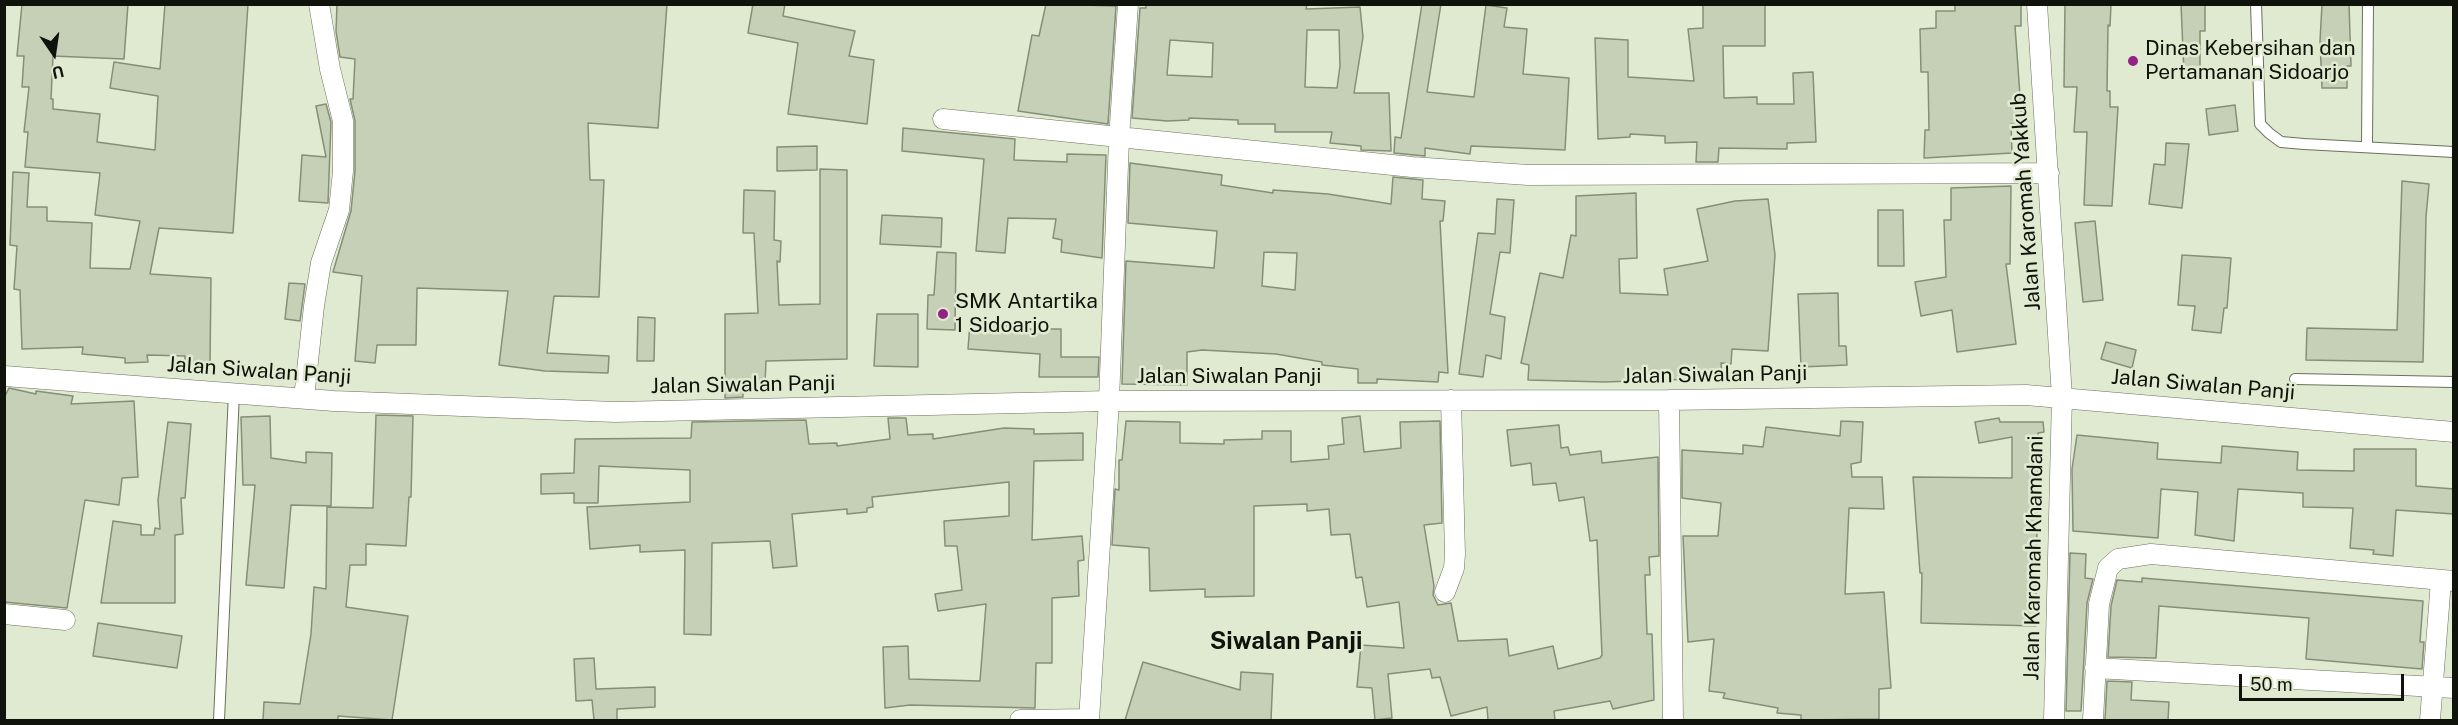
<!DOCTYPE html>
<style>
body{margin:0}
#map{position:relative;width:2458px;height:725px;overflow:hidden;background:#e0ead0;font-family:"Public Sans",sans-serif}
canvas{display:block}
.frame{position:absolute;inset:0;border:6px solid #10130b;pointer-events:none}
.north{position:absolute;left:24px;top:24px;width:60px;height:60px;-webkit-text-stroke:4px #e0ead0;paint-order:stroke;rotate:167deg;font-size:16px;font-weight:700;line-height:24px;text-align:center;color:#10130b}
.north::after{content:'';display:block;margin:auto;width:21px;height:27px;background:#10130b;clip-path:polygon(50% 0,100% 100%,50% 72%,0 100%)}
.scale{position:absolute;left:2239px;top:674px;width:165px;height:27px;box-sizing:border-box;border:3px solid #10130b;border-top:0;padding-left:8px;font-size:18px;line-height:21px;white-space:nowrap;color:#10130b;-webkit-text-stroke:4px #e0ead0;paint-order:stroke}
</style>
<div id="map">
<canvas width="2458" height="725"></canvas>
<div class="frame"></div>
<div class="north">U</div>
<div class="scale">50 m</div>
</div>
<script>
const ctx = document.querySelector('canvas').getContext('2d');
ctx.lineJoin = 'round';
function paint(path, color) { ctx.fillStyle = color; ctx.fill(path, 'evenodd'); }
const shape = rows => new Path2D(rows.map(r => 'M' + r).join(''));
function trace(path, color, width, dash) { ctx.strokeStyle = color; ctx.lineWidth = width; ctx.lineCap = dash ? 'butt' : 'round'; ctx.setLineDash(dash || []); ctx.stroke(path); }
function drawText(font, color, halo, rows, align = 'center') {
  ctx.font = font + ' "Public Sans",sans-serif'; ctx.lineWidth = 5; ctx.setLineDash([]); ctx.textBaseline = 'middle'; ctx.strokeStyle = halo; ctx.fillStyle = color; for (const [text, x, y, turn = 0] of rows) {
    ctx.save(); ctx.translate(x, y); ctx.rotate((+turn || 0) * Math.PI / 180); ctx.textAlign = isNaN(turn) ? turn : align; if (halo) ctx.strokeText(text, 0, 0); ctx.fillText(text, 0, 0); ctx.restore();
  }
}
const building = shape([
 [22,4,128,4,124,59,53,56,51,99,53,99,53,109,100,114,97,142,155,150,158,96,110,88,114,62,160,69,165,4,248,4,233,233,159,228,150,274,211,278,210,364,185,365,185,356,147,355,148,362,125,363,125,358,82,354,83,347,22,349,20,290,14,289,17,246,10,245,13,172,29,173,27,207,47,207,47,221,92,223,90,268,130,269,140,221,95,215,100,173,25,167,28,132,24,132,29,87,22,87,24,56,17,56,22,4],
 [337,4,667,4,658,128,588,123,590,180,604,180,599,297,554,296,547,353,609,356,608,373,545,371,499,365,508,291,417,288,416,345,377,345,375,363,355,361,362,276,333,272,351,211,355,171,355,121,350,99,353,99,355,59,340,57,336,31,337,4],
 [753,4,785,4,783,16,855,31,849,56,874,60,867,124,788,114,798,43,748,33,753,4],
 [1046,4,1116,6,1108,124,1018,111,1032,35,1039,36,1046,4],
 [1146,4,1307,4,1306,9,1360,7,1363,37,1354,93,1389,93,1391,151,1361,150,1361,146,1330,143,1332,132,1275,132,1275,124,1238,124,1238,120,1189,118,1189,120,1167,121,1132,118,1140,8,1146,8,1146,4],
 [1307,30,1339,30,1340,66,1337,88,1305,87,1307,30],
 [1170,40,1213,43,1212,77,1167,75,1170,40],
 [1422,4,1441,4,1427,92,1474,97,1486,5,1507,8,1504,27,1527,29,1523,74,1569,78,1565,150,1471,146,1470,154,1425,148,1425,156,1394,153,1395,137,1401,138,1422,4],
 [1703,4,1765,4,1765,46,1723,46,1724,98,1757,97,1757,104,1794,104,1793,73,1813,72,1816,142,1787,143,1787,149,1719,148,1718,162,1696,162,1697,142,1665,143,1665,136,1630,134,1630,137,1598,139,1595,38,1628,40,1628,77,1694,81,1688,29,1703,28,1703,4],
 [1955,4,2021,4,2021,26,2015,26,2022,123,2011,124,2012,153,1924,158,1925,130,1929,130,1928,72,1921,72,1920,29,1936,28,1936,11,1955,11,1955,4],
 [2065,4,2111,4,2110,26,2108,25,2107,91,2110,91,2110,107,2118,107,2112,206,2084,205,2087,132,2074,132,2077,87,2064,87,2065,4],
 [2181,4,2205,4,2205,31,2200,31,2200,74,2184,74,2181,4],
 [2322,4,2349,4,2351,66,2347,66,2347,88,2322,88,2320,41,2322,4],
 [326,104,331,122,328,203,299,201,302,155,326,157,316,106,326,104],
 [2235,105,2238,131,2209,135,2206,109,2235,105],
 [903,128,1015,139,1014,160,1067,162,1067,154,1106,155,1102,258,1061,252,1062,240,1053,238,1056,219,1008,218,1005,253,976,251,984,159,902,151,903,128],
 [2166,143,2189,144,2182,208,2149,204,2154,164,2165,165,2166,143],
 [817,146,817,170,777,171,777,147,817,146],
 [1130,163,1222,175,1221,185,1273,193,1273,190,1328,194,1391,204,1393,177,1423,180,1422,199,1445,201,1443,221,1440,221,1448,373,1439,372,1438,382,1377,379,1377,383,1358,383,1358,369,1322,365,1322,362,1276,354,1202,350,1187,352,1187,385,1122,384,1126,261,1214,268,1217,231,1128,223,1130,163],
 [1264,252,1297,253,1295,290,1262,286,1264,252],
 [820,169,847,170,847,359,766,361,765,384,743,384,743,397,725,398,725,314,758,313,754,233,743,233,744,190,775,191,774,240,781,241,780,262,777,261,779,305,820,304,820,169],
 [2402,181,2429,184,2426,217,2423,362,2306,360,2307,328,2397,330,2402,181],
 [2011,186,2010,264,2006,264,2016,344,1957,352,1952,310,1921,316,1915,282,1946,277,1944,220,1951,220,1951,188,2011,186],
 [1636,193,1637,258,1619,259,1620,293,1668,295,1664,269,1708,261,1697,209,1735,201,1768,199,1775,255,1768,351,1732,349,1731,364,1721,363,1722,375,1696,376,1696,379,1604,382,1528,380,1529,365,1521,363,1540,273,1563,278,1571,235,1576,236,1576,196,1636,193],
 [1497,199,1514,200,1510,253,1500,252,1490,314,1505,317,1501,359,1486,355,1483,377,1459,374,1478,233,1495,234,1497,199],
 [1878,210,1903,210,1904,266,1878,266,1878,210],
 [882,215,942,218,941,247,880,244,882,215],
 [2095,221,2103,300,2083,302,2075,223,2095,221],
 [937,252,956,253,955,330,927,329,928,295,934,295,937,252],
 [2182,255,2231,258,2227,308,2224,308,2221,333,2192,330,2195,306,2178,305,2182,255],
 [289,283,305,284,300,321,285,319,289,283],
 [1838,293,1839,346,1846,346,1847,365,1801,367,1798,294,1838,293],
 [877,314,918,314,918,367,874,366,877,314],
 [638,317,655,318,654,361,637,361,638,317],
 [970,323,1027,326,1027,329,1061,329,1061,357,1099,357,1098,377,1039,377,1040,354,968,349,970,323],
 [2106,342,2136,350,2132,368,2101,359,2106,342],
 [9,388,36,394,36,391,73,396,71,404,134,401,138,477,122,478,119,505,85,500,67,608,4,602,4,398,9,388],
 [376,415,413,416,411,497,409,497,406,546,366,544,366,565,350,565,346,607,408,616,392,720,338,716,338,720,263,720,264,702,300,704,311,634,314,587,326,589,327,507,373,508,376,415],
 [270,416,271,458,306,463,306,452,332,453,331,506,291,505,284,588,246,585,255,485,243,485,241,417,270,416],
 [1360,416,1364,452,1401,448,1400,422,1440,421,1442,523,1424,525,1434,586,1433,595,1438,605,1451,603,1458,641,1507,639,1509,656,1553,646,1558,669,1600,658,1602,655,1597,540,1590,541,1584,497,1559,501,1556,483,1533,485,1531,463,1511,466,1507,430,1559,425,1561,448,1568,447,1570,455,1601,451,1602,463,1658,457,1659,556,1649,557,1650,575,1645,575,1647,634,1652,634,1654,700,1613,709,1610,701,1554,711,1555,720,1488,720,1487,707,1451,716,1440,677,1432,678,1430,669,1388,674,1392,718,1375,720,1372,688,1357,687,1361,645,1404,648,1399,602,1367,607,1362,577,1356,578,1350,534,1331,535,1329,509,1307,511,1307,504,1254,506,1254,596,1205,597,1205,589,1150,591,1149,548,1112,545,1115,489,1119,490,1119,460,1122,460,1126,421,1180,422,1180,443,1224,444,1224,440,1262,439,1262,431,1291,431,1291,462,1329,459,1328,446,1344,444,1342,418,1360,416],
 [888,418,906,418,908,435,933,434,933,439,1004,428,1034,429,1034,434,1083,433,1083,460,1034,461,1032,540,1082,536,1084,560,1078,561,1079,596,1052,598,1052,663,1036,663,1035,708,910,705,885,708,883,647,908,646,909,679,980,681,986,604,938,611,935,594,962,590,957,546,945,546,944,521,1009,516,1009,482,872,497,873,507,867,508,867,512,847,514,847,509,792,514,797,566,773,568,770,541,712,543,711,635,684,634,685,550,640,552,640,545,590,549,587,507,690,502,690,470,599,466,598,503,574,503,574,493,541,494,541,474,574,473,575,439,691,438,692,422,806,420,809,444,837,443,837,446,890,439,888,418],
 [1999,418,2000,422,2043,422,2044,432,2038,433,2036,626,1921,623,1922,573,1920,573,1913,477,2012,478,2012,437,1979,443,1975,422,1999,418],
 [1841,421,1863,422,1861,462,1851,464,1852,477,1882,477,1884,509,1849,508,1845,594,1884,592,1891,688,1879,689,1879,719,1801,720,1801,715,1777,713,1778,708,1723,698,1725,693,1709,691,1714,639,1688,642,1683,536,1718,536,1721,503,1682,498,1682,450,1743,454,1743,445,1763,447,1766,427,1840,436,1841,421],
 [168,422,191,424,185,498,181,498,183,534,175,535,175,603,101,603,113,521,141,525,141,535,154,535,155,528,160,529,158,500,168,422],
 [2077,435,2158,443,2157,459,2221,463,2222,446,2298,452,2297,470,2354,471,2354,449,2416,449,2416,486,2454,489,2454,514,2396,510,2393,556,2373,554,2374,550,2350,548,2353,508,2303,507,2303,493,2238,489,2234,541,2195,535,2198,492,2161,489,2158,538,2073,531,2072,469,2077,435],
 [2070,553,2086,554,2085,578,2093,579,2087,603,2081,711,2066,711,2070,553],
 [2142,578,2423,601,2420,642,2424,642,2422,669,2306,659,2309,618,2159,606,2156,658,2108,657,2111,606,2117,580,2142,582,2142,578],
 [98,623,182,636,177,668,93,656,98,623],
 [594,658,596,689,655,687,655,707,617,709,617,720,594,720,592,700,576,701,574,659,594,658],
 [1143,662,1240,690,1241,672,1273,674,1271,720,1125,720,1143,662],
 [2107,681,2132,682,2131,700,2169,702,2168,720,2105,720,2107,681]
]);
const lane = shape([
 [2256,4,2260,124,2269,133,2281,142,2304,144,2454,152],
 [2367,146,2368,4],
 [2295,379,2454,382],
 [219,720,234,393]
]);
const street = shape([
 [2037,4,2062,397,2054,720],
 [943,119,1412,167,1528,175,2049,173],
 [4,376,334,401,615,412,1109,401,1669,400,2026,395,2454,432],
 [304,398,314,306,321,263,339,210,343,171,343,121,330,69,319,4],
 [1669,400,1673,720],
 [1445,592,1454,568,1455,554,1451,400],
 [4,614,65,620],
 [2095,668,2454,688],
 [1020,720,1089,719],
 [1089,720,1109,401,1119,139,1128,4],
 [2093,720,2099,604,2108,568,2118,559,2151,554,2454,581],
 [2430,720,2441,581]
]);
const markers = [
 [2133,61,6,"#922283"],
 [943,314,6,"#922283"]
];
const poiNames = [
 ["Dinas Kebersihan dan",2145,49],
 ["Pertamanan Sidoarjo",2145,73],
 ["SMK Antartika",955,302],
 ["1 Sidoarjo",955,326]
];
const streetNames = [
 ["Jalan Karomah Yakkub",2026,202,-94],
 ["Jalan Siwalan Panji",259,371,4],
 ["Jalan Siwalan Panji",1715,375,-1],
 ["Jalan Siwalan Panji",1229,377],
 ["Jalan Siwalan Panji",743,385,-1],
 ["Jalan Siwalan Panji",2203,385,5],
 ["Jalan Karomah Khamdani",2034,558,-89]
];
const quarterNames = [
 ["Siwalan Panji",1286,642]
];
paint(building, '#c6d0b7');
trace(building, '#858e77', 1.5);
trace(lane, '#69715b', 12);
trace(street, '#69715b', 21);
trace(lane, '#fff', 10);
trace(street, '#fff', 20);
for (const [x, y, r, color] of markers) { const dot = new Path2D(); dot.arc(x, y, r, 0, 2 * Math.PI); ctx.fillStyle = color; ctx.fill(dot); trace(dot, '#e0ead0', 2); }
drawText('21px', '#10130b', '#e0ead0', poiNames, 'left');
drawText('21px', '#10130b', '#e0ead0', streetNames);
drawText('bold 24px', '#10130b', '#e0ead0', quarterNames);
</script>
